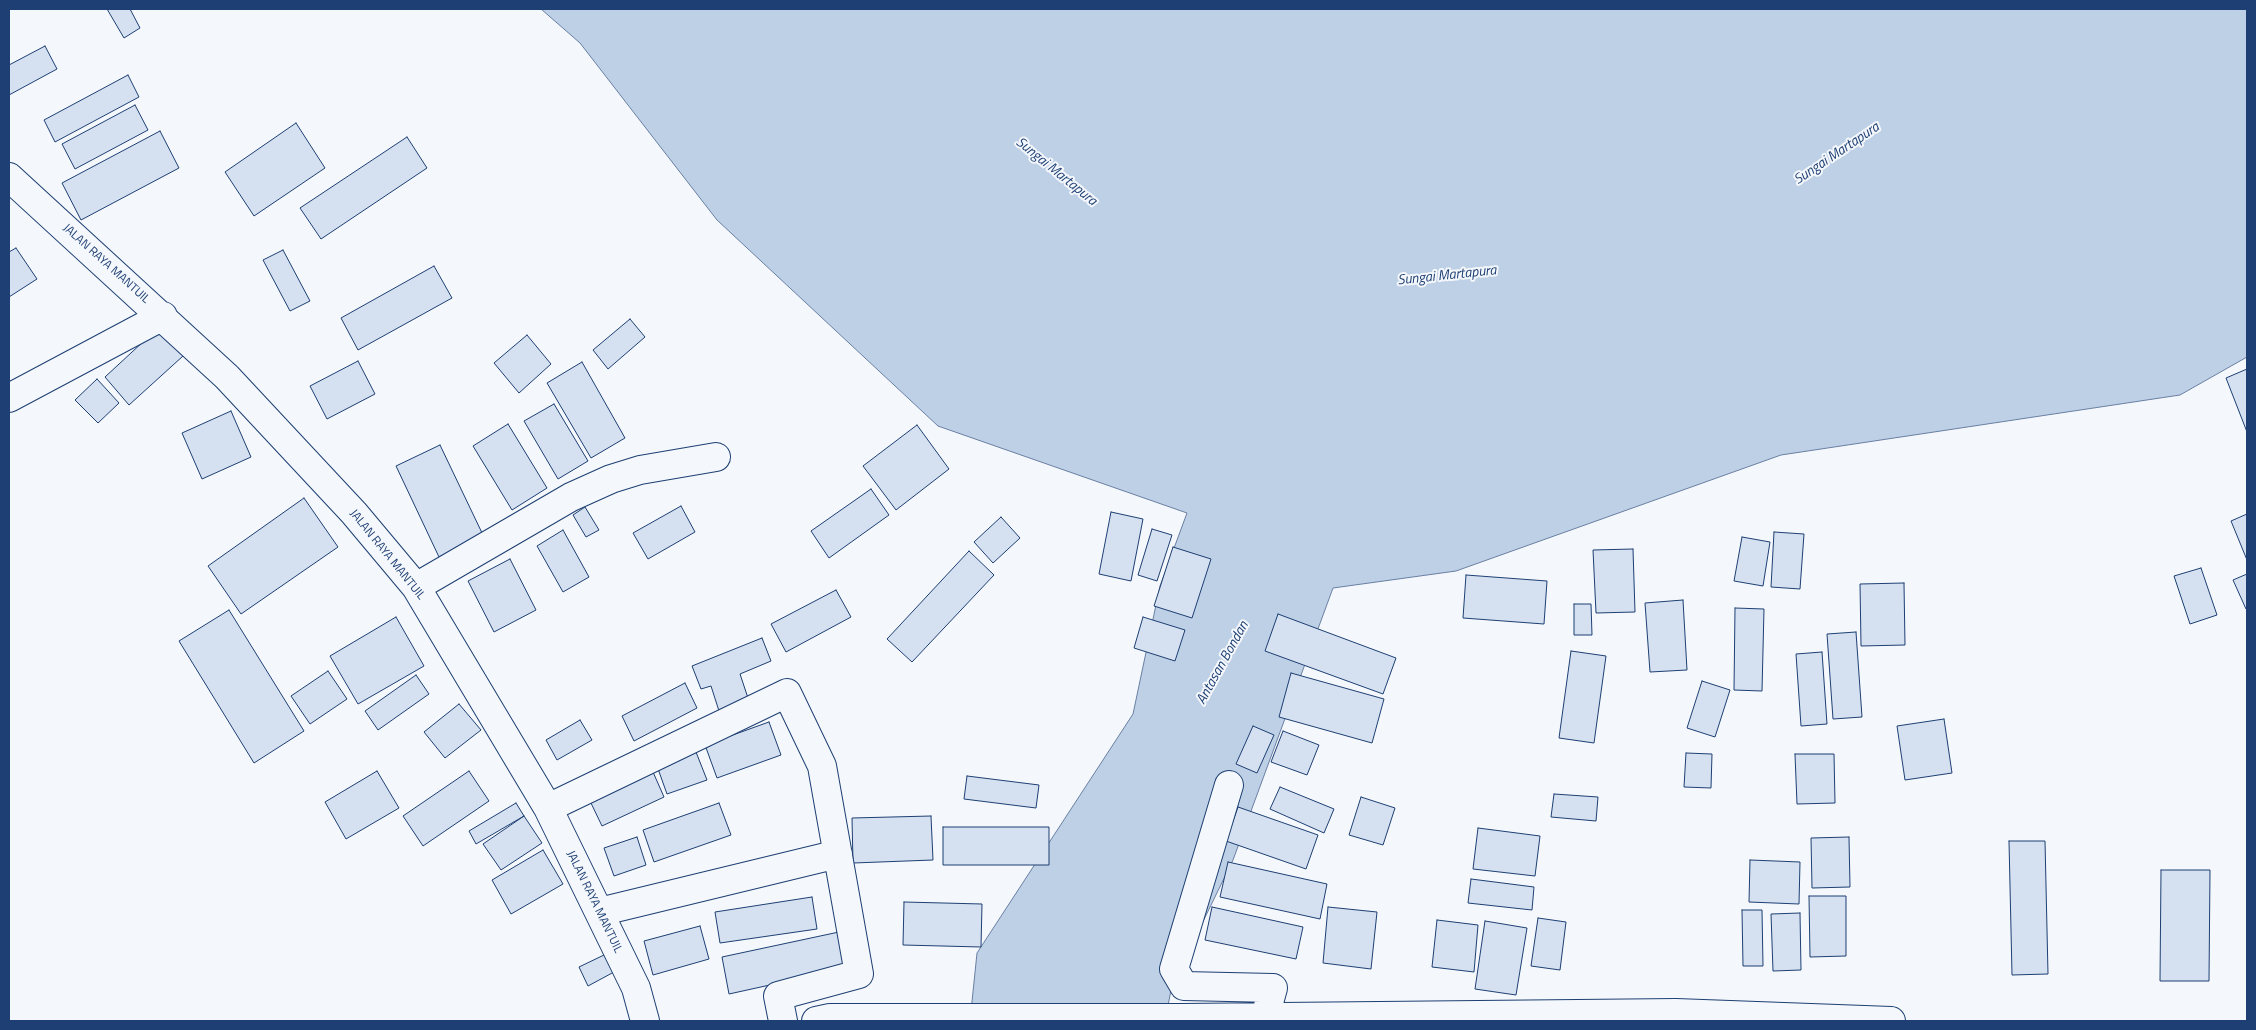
<!DOCTYPE html>
<style>
body{margin:0}
#map{position:relative;width:2256px;height:1030px;overflow:hidden;background:#f4f7fb;font-family:"Titillium Web",sans-serif}
canvas{display:block}
.frame{position:absolute;inset:0;border:10px solid #1d3f73;pointer-events:none}
</style>
<div id="map">
<canvas width="2256" height="1030"></canvas>
<div class="frame"></div>
</div>
<script>
const ctx = document.querySelector('canvas').getContext('2d');
ctx.lineJoin = 'round';
function paint(path, color) { ctx.fillStyle = color; ctx.fill(path, 'evenodd'); }
const shape = rows => new Path2D(rows.map(r => 'M' + r).join(''));
function trace(path, color, width, dash) { ctx.strokeStyle = color; ctx.lineWidth = width; ctx.lineCap = dash ? 'butt' : 'round'; ctx.setLineDash(dash || []); ctx.stroke(path); }
function drawText(font, color, halo, rows, align = 'center') {
  ctx.font = font + ' "Titillium Web",sans-serif'; ctx.lineWidth = 4; ctx.setLineDash([]); ctx.textBaseline = 'middle'; ctx.strokeStyle = halo; ctx.fillStyle = color; for (const [text, x, y, turn = 0] of rows) {
    ctx.save(); ctx.translate(x, y); ctx.rotate((+turn || 0) * Math.PI / 180); ctx.textAlign = isNaN(turn) ? turn : align; if (halo) ctx.strokeText(text, 0, 0); ctx.fillText(text, 0, 0); ctx.restore();
  }
}
const water = shape([
 [541,9,2247,9,2247,357,2180,395,1781,455,1456,571,1333,588,1233,860,1172,985,1165,1021,970,1021,977,953,1133,714,1160,586,1187,513,938,426,717,220,580,43,541,9]
]);
const building = shape([
 [107,9,130,9,140,28,124,38,107,9],
 [45,46,57,69,9,95,9,65,45,46],
 [128,75,139,97,55,142,44,120,128,75],
 [135,105,148,130,75,169,62,144,135,105],
 [296,123,325,168,254,216,225,172,296,123],
 [160,131,179,168,81,220,62,183,160,131],
 [407,137,427,168,321,239,300,208,407,137],
 [16,248,37,279,9,297,9,252,16,248],
 [283,250,310,301,290,311,263,260,283,250],
 [434,266,452,298,358,350,341,318,434,266],
 [630,319,645,337,608,369,593,350,630,319],
 [158,328,183,356,129,405,105,377,158,328],
 [527,335,551,364,519,393,494,363,527,335],
 [358,361,375,394,327,419,310,386,358,361],
 [582,362,625,438,591,458,547,383,582,362],
 [2247,369,2247,432,2226,378,2247,369],
 [97,379,119,403,98,423,75,400,97,379],
 [554,404,588,461,558,479,524,421,554,404],
 [231,411,251,457,202,479,182,433,231,411],
 [508,424,547,488,512,510,473,446,508,424],
 [917,425,949,469,896,510,863,466,917,425],
 [440,445,483,535,439,557,396,466,440,445],
 [871,489,889,515,829,558,811,531,871,489],
 [304,498,338,547,241,614,208,566,304,498],
 [681,506,695,532,648,559,633,533,681,506],
 [585,507,599,530,586,537,573,515,585,507],
 [1111,512,1143,519,1131,581,1099,574,1111,512],
 [2247,514,2247,560,2231,521,2247,514],
 [1001,517,1020,538,993,563,974,542,1001,517],
 [1152,529,1172,535,1157,581,1138,575,1152,529],
 [563,530,589,577,563,592,537,546,563,530],
 [1774,532,1804,534,1800,589,1771,587,1774,532],
 [1742,537,1770,542,1763,586,1734,581,1742,537],
 [1173,547,1211,559,1192,618,1154,606,1173,547],
 [1633,549,1635,612,1596,613,1593,550,1633,549],
 [969,551,994,575,912,662,887,639,969,551],
 [510,559,536,610,494,632,468,581,510,559],
 [2201,568,2217,615,2190,624,2174,576,2201,568],
 [2247,574,2247,608,2246,609,2233,580,2247,574],
 [1466,575,1547,581,1544,624,1463,618,1466,575],
 [1904,583,1905,645,1861,646,1860,584,1904,583],
 [836,590,851,617,786,652,771,624,836,590],
 [1683,600,1687,670,1650,672,1645,603,1683,600],
 [1574,604,1591,604,1592,635,1574,635,1574,604],
 [1735,608,1764,609,1762,691,1734,690,1735,608],
 [229,610,304,731,254,763,179,641,229,610],
 [1278,614,1396,658,1383,694,1265,651,1278,614],
 [396,617,424,666,358,704,330,656,396,617],
 [1143,617,1185,630,1175,661,1134,648,1143,617],
 [1856,632,1862,717,1833,719,1827,634,1856,632],
 [762,638,771,661,740,674,749,701,719,711,711,686,701,689,692,666,762,638],
 [1571,651,1606,656,1594,743,1559,738,1571,651],
 [1822,652,1827,724,1801,726,1796,654,1822,652],
 [328,671,347,699,310,724,291,696,328,671],
 [1291,673,1384,699,1372,743,1279,717,1291,673],
 [416,675,429,694,378,730,365,711,416,675],
 [1702,681,1730,690,1715,737,1687,728,1702,681],
 [685,683,697,708,634,741,622,716,685,683],
 [459,704,481,730,445,758,424,732,459,704],
 [1944,719,1952,773,1905,780,1897,726,1944,719],
 [580,720,592,740,557,760,546,740,580,720],
 [769,722,781,755,717,778,705,745,769,722],
 [1253,726,1274,735,1257,773,1236,764,1253,726],
 [1283,731,1319,745,1307,775,1271,762,1283,731],
 [696,752,707,780,667,794,657,766,696,752],
 [1686,753,1712,754,1711,788,1684,787,1686,753],
 [1795,754,1834,754,1835,803,1797,804,1795,754],
 [377,771,399,808,346,839,325,802,377,771],
 [469,771,489,801,423,846,403,816,469,771],
 [653,772,664,797,602,826,590,801,653,772],
 [967,776,1039,785,1036,808,964,799,967,776],
 [1280,787,1334,809,1324,833,1270,809,1280,787],
 [1554,794,1598,797,1596,821,1551,817,1554,794],
 [1361,797,1395,808,1383,845,1349,835,1361,797],
 [516,803,524,816,476,844,469,831,516,803],
 [719,803,731,835,654,862,643,830,719,803],
 [1238,807,1318,835,1306,869,1226,841,1238,807],
 [524,816,542,843,501,870,483,844,524,816],
 [931,816,933,860,853,863,852,818,931,816],
 [943,827,1049,827,1049,865,943,865,943,827],
 [1478,828,1540,836,1535,876,1473,869,1478,828],
 [637,837,646,865,614,876,604,848,637,837],
 [1849,837,1850,887,1812,888,1811,838,1849,837],
 [2009,841,2045,841,2048,974,2012,975,2009,841],
 [543,850,563,884,511,914,492,880,543,850],
 [1750,860,1800,862,1799,904,1749,902,1750,860],
 [1228,862,1327,884,1320,919,1220,897,1228,862],
 [2161,870,2210,870,2209,981,2160,981,2161,870],
 [1471,879,1534,887,1532,910,1468,903,1471,879],
 [1809,896,1846,896,1846,956,1810,957,1809,896],
 [812,897,817,929,720,943,715,912,812,897],
 [904,902,982,904,981,947,903,945,904,902],
 [1212,907,1303,927,1296,959,1205,940,1212,907],
 [1328,907,1377,912,1371,969,1323,963,1328,907],
 [1742,910,1762,910,1763,966,1743,966,1742,910],
 [1800,913,1801,970,1773,971,1771,914,1800,913],
 [1538,918,1566,922,1560,970,1531,966,1538,918],
 [1437,920,1478,925,1474,972,1432,967,1437,920],
 [1485,921,1527,928,1516,995,1475,989,1485,921],
 [700,926,709,959,653,975,644,941,700,926],
 [839,932,847,968,729,994,722,957,839,932],
 [604,955,614,972,588,986,579,967,604,955]
]);
const minor = shape([
 [9,177,227,377,354,513,416,587,548,808,636,988,645,1021],
 [9,398,163,316],
 [416,587,571,497,611,479,640,470,716,457],
 [1229,785,1174,969,1184,986,1273,988,1264,1021],
 [548,808,787,693,822,766,859,974,778,996,783,1021],
 [599,912,838,854],
 [816,1021,830,1018,1182,1018,1676,1013,1891,1021]
]);
const streetNames = [
 ["JALAN RAYA MANTUIL",106,264,42],
 ["JALAN RAYA MANTUIL",387,555,51],
 ["JALAN RAYA MANTUIL",594,902,64]
];
const waterNames = [
 ["Sungai Martapura",1837,154,-34],
 ["Sungai Martapura",1056,172,39],
 ["Sungai Martapura",1447,276,-6],
 ["Antasan Bondan",1223,663,-61]
];
paint(water, '#bed0e5');
trace(water, '#687fa3', 1);
paint(building, '#d5e0f0');
trace(building, '#1d3f73', 1);
trace(minor, '#1d3f73', 30);
trace(minor, '#f4f7fb', 28);
drawText('12px', '#1d3f73', '#f4f7fb', streetNames);
drawText('italic 14px', '#1d3f73', '#f4f7fb', waterNames);
</script>
